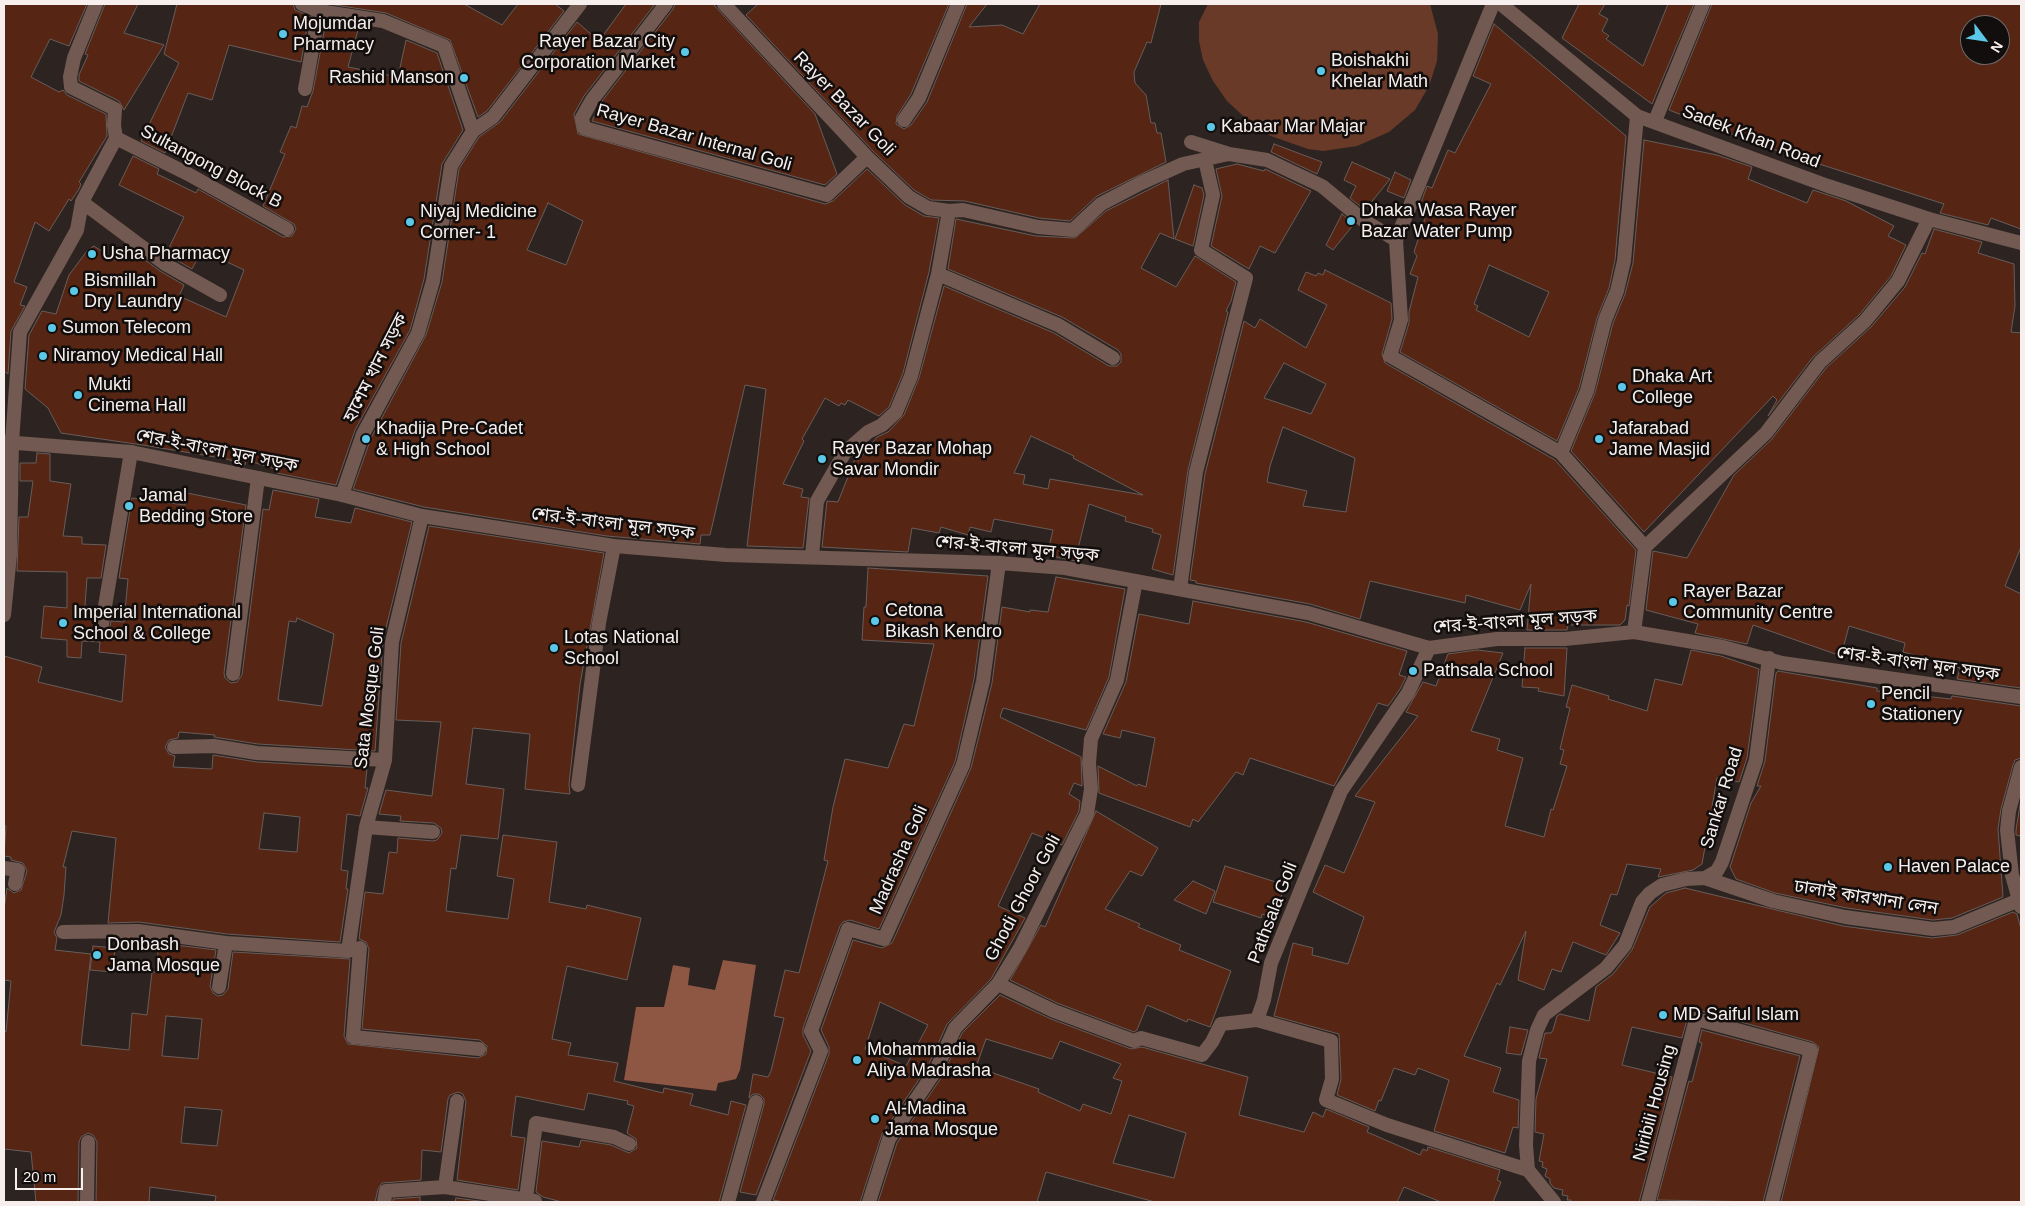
<!DOCTYPE html>
<meta charset="utf-8">
<style>
body{margin:0}
#map{position:relative;width:2025px;height:1206px;overflow:hidden;background:#2d2421;font-family:Arial,sans-serif}
canvas{display:block}
.frame{position:absolute;inset:0;border:5px solid #f6efed;pointer-events:none}
.north{position:absolute;left:1960px;top:15px;width:50px;height:50px;box-sizing:border-box;background:#120e0d;border:1px solid #6d6867;border-radius:50%;rotate:121deg;font-size:14px;font-weight:700;line-height:20px;text-align:center;color:#f6efed}
.north::after{content:'';display:block;margin:auto;width:18px;height:22px;background:#5bc8e7;clip-path:polygon(50% 0,100% 100%,50% 72%,0 100%)}
.scale{position:absolute;left:15px;top:1168px;width:68px;height:22px;box-sizing:border-box;border:2px solid #f6efed;border-top:0;padding-left:6px;font-size:15px;line-height:18px;white-space:nowrap;color:#f6efed;-webkit-text-stroke:4px #120e0d;paint-order:stroke}
</style>
<div id="map">
<canvas width="2025" height="1206"></canvas>
<div class="frame"></div>
<div class="north">N</div>
<div class="scale">20 m</div>
</div>
<script>
const ctx = document.querySelector('canvas').getContext('2d');
ctx.lineJoin = 'round';
function paint(path, color) { ctx.fillStyle = color; ctx.fill(path, 'evenodd'); }
const shape = rows => new Path2D(rows.map(r => 'M' + r).join(''));
function trace(path, color, width, dash) { ctx.strokeStyle = color; ctx.lineWidth = width; ctx.lineCap = dash ? 'butt' : 'round'; ctx.setLineDash(dash || []); ctx.stroke(path); }
function drawText(font, color, halo, rows, align = 'center') {
  ctx.font = font + ' Arial,"Noto Sans Bengali",sans-serif'; ctx.lineWidth = 5; ctx.setLineDash([]); ctx.textBaseline = 'middle'; ctx.strokeStyle = halo; ctx.fillStyle = color; for (const [text, x, y, turn = 0] of rows) {
    ctx.save(); ctx.translate(x, y); ctx.rotate((+turn || 0) * Math.PI / 180); ctx.textAlign = isNaN(turn) ? turn : align; if (halo) ctx.strokeText(text, 0, 0); ctx.fillText(text, 0, 0); ctx.restore();
  }
}
const green = shape([
 [1208,4,1430,4,1438,34,1437,61,1429,86,1415,110,1389,132,1357,146,1323,151,1308,149,1271,136,1253,125,1227,101,1213,81,1203,60,1199,41,1199,22]
]);
const water = shape([
 [723,960,756,965,740,1070,736,1079,718,1083,716,1091,624,1080,636,1007,664,1007,673,965,690,968,688,985,715,990]
]);
const building = shape([
 [4,4,87,4,69,46,50,39,31,77,59,92,63,90,67,95,106,114,107,136,79,182,81,184,79,189,71,201,69,199,49,231,35,222,14,282,27,287,20,305,25,306,11,331,8,374,4,371,4,4],
 [105,4,138,4,124,33,164,45,124,110,119,101,79,81,79,75,88,55,85,54,105,4],
 [177,4,293,4,295,10,309,16,301,62,229,45,212,100,188,93,165,153,141,141,179,63,164,54,177,4],
 [329,4,464,4,502,25,518,4,555,4,564,11,487,111,478,117,450,40,386,13,329,4],
 [626,4,655,4,584,96,574,114,578,134,825,204,833,201,867,169,905,205,924,216,939,218,929,272,903,373,889,407,879,416,848,400,845,405,841,403,839,406,825,398,802,439,804,441,783,484,803,489,801,497,809,498,803,548,747,546,766,389,745,385,710,535,701,535,700,544,607,536,424,507,353,489,371,438,426,335,442,282,459,169,479,137,500,122,577,22,599,41,626,4],
 [548,203,583,221,566,265,527,250,548,203],
 [675,4,713,4,815,114,837,174,825,185,592,121,599,105,673,9,675,4],
 [758,4,949,4,911,94,897,116,896,124,904,129,911,125,927,102,967,4,987,4,969,27,1002,25,1023,34,1040,4,1161,4,1151,43,1147,42,1134,72,1135,83,1146,95,1151,123,1155,123,1157,133,1161,133,1166,162,1097,196,1070,221,1039,218,965,201,931,200,914,190,873,151,746,15,758,4],
 [1579,4,1605,4,1599,14,1608,19,1602,31,1609,36,1606,39,1643,66,1668,4,1694,4,1652,104,1562,38,1579,4],
 [1712,4,2021,4,2021,229,1991,218,1988,225,1940,213,1944,204,1760,145,1669,110,1712,4],
 [1970,25,2000,25,2000,55,1970,55,1970,25],
 [326,21,359,26,348,67,398,77,406,40,437,53,463,130,442,164,424,279,410,330,355,430,336,485,277,473,278,470,246,460,245,465,227,459,149,446,61,433,48,408,25,389,29,335,42,311,56,314,69,275,87,251,94,246,116,261,126,246,160,271,184,285,179,296,226,317,244,270,202,250,192,269,166,254,184,217,119,185,133,156,159,169,157,174,196,193,198,189,283,237,292,236,296,229,294,224,263,206,285,154,280,152,291,126,296,128,302,106,307,107,313,91,326,21],
 [1494,24,1626,136,1615,260,1609,288,1597,318,1579,388,1557,441,1400,352,1409,323,1409,312,1418,277,1410,274,1417,256,1414,252,1428,209,1420,205,1427,186,1432,188,1448,150,1455,153,1491,84,1473,76,1494,24],
 [1489,265,1549,292,1529,337,1476,310,1478,306,1474,304,1489,265],
 [1644,140,1717,155,1752,167,1748,179,1807,203,1813,190,1846,201,1894,226,1888,236,1906,245,1891,276,1859,315,1813,357,1768,416,1777,400,1773,396,1644,532,1571,451,1595,393,1613,323,1625,294,1633,263,1644,140],
 [1274,144,1322,162,1317,174,1271,152,1274,144],
 [1352,162,1390,179,1365,210,1350,198,1356,186,1344,180,1352,162],
 [1237,164,1264,171,1265,169,1311,191,1275,253,1260,246,1249,269,1211,246,1222,196,1216,169,1237,164],
 [1395,172,1411,180,1404,198,1387,191,1395,172],
 [1168,180,1174,239,1160,233,1141,268,1176,287,1195,256,1236,282,1231,301,1226,311,1228,312,1188,470,1173,575,1152,569,1161,535,1152,532,1153,529,1125,521,1126,517,1089,504,1075,561,1047,555,1053,530,994,519,991,532,970,527,968,535,941,527,939,533,912,528,908,552,822,547,827,501,838,502,855,459,858,461,877,437,888,432,904,415,919,378,944,286,1054,333,1109,366,1117,366,1121,362,1121,354,1118,350,1062,317,948,269,956,219,1036,236,1075,238,1106,211,1168,180],
 [1031,436,1074,456,1073,458,1143,495,1050,479,1048,489,1023,484,1025,475,1014,473,1031,436],
 [1194,185,1202,188,1204,195,1193,246,1175,239,1194,185],
 [1342,214,1354,224,1333,250,1326,245,1342,214],
 [1934,229,1982,242,1978,253,2014,264,2015,306,2011,332,2021,333,2021,547,2005,586,2021,594,2021,688,1957,679,1960,668,1903,652,1905,643,1849,626,1841,656,1753,625,1747,644,1695,633,1698,624,1646,610,1653,551,1687,558,1734,475,1772,439,1826,368,1871,327,1905,287,1922,253,1925,254,1934,229],
 [1325,270,1391,303,1392,319,1382,354,1385,363,1555,460,1636,550,1629,606,1627,605,1625,620,1620,625,1568,625,1567,630,1527,630,1531,584,1520,610,1466,595,1465,603,1370,581,1360,619,1310,604,1196,583,1196,581,1190,580,1205,474,1244,321,1255,328,1260,319,1306,348,1327,305,1298,290,1306,272,1316,276,1318,273,1323,275,1325,270],
 [1284,363,1326,384,1311,414,1264,398,1284,363],
 [1283,427,1355,458,1346,512,1303,506,1307,491,1267,482,1270,466,1283,427],
 [37,453,50,454,50,481,71,484,63,536,82,537,82,544,106,545,101,578,87,578,84,618,94,619,93,633,99,638,108,635,111,621,124,622,128,579,119,578,132,498,185,505,187,493,246,505,224,673,225,678,231,683,237,682,242,675,263,509,269,510,273,490,319,499,315,517,351,523,355,508,412,522,383,640,375,751,258,744,214,737,215,735,179,732,178,738,169,740,165,747,169,754,175,756,173,767,212,769,213,755,257,762,367,768,365,788,368,788,360,816,347,814,341,870,348,871,346,889,348,889,340,942,227,934,139,922,108,923,116,838,72,831,63,867,66,867,64,895,61,915,54,932,57,938,55,950,91,954,81,1045,129,1050,132,1013,147,1015,152,972,156,972,159,943,216,950,210,986,213,993,218,996,223,995,228,989,233,952,350,959,344,1036,348,1044,478,1058,486,1054,487,1046,480,1040,362,1029,369,949,366,942,359,939,365,892,383,894,389,852,397,853,398,838,433,841,437,840,442,833,441,828,434,823,400,821,401,816,379,814,386,790,432,796,441,722,396,720,401,643,429,526,604,553,580,684,569,784,570,794,525,789,530,734,473,728,466,784,504,789,498,839,461,835,456,869,451,868,446,911,508,919,514,879,497,876,503,835,557,842,549,902,586,909,587,905,641,918,627,980,567,966,552,1039,571,1043,568,1055,618,1063,614,1081,663,1093,664,1088,693,1094,690,1105,728,1115,731,1101,746,1105,719,1202,562,1202,543,1197,536,1192,542,1141,579,1147,581,1140,611,1145,629,1153,637,1148,636,1139,627,1133,634,1106,627,1104,628,1101,588,1093,584,1110,516,1096,511,1136,525,1138,518,1190,457,1180,466,1102,463,1094,458,1092,450,1095,448,1099,441,1152,422,1150,421,1180,382,1183,378,1189,375,1202,215,1202,216,1196,150,1187,149,1202,96,1202,97,1142,93,1135,88,1133,81,1137,79,1142,78,1202,36,1202,31,1152,4,1149,4,1031,6,1032,11,981,4,980,4,909,7,888,14,893,21,890,27,871,23,863,11,860,11,857,4,856,6,826,4,825,4,656,42,667,38,682,122,702,126,655,99,652,100,642,82,641,81,658,67,657,67,640,41,638,44,606,67,608,67,572,17,571,19,517,28,517,33,481,20,481,20,463,36,463,37,453],
 [297,618,334,634,322,706,278,700,289,621,296,622,297,618],
 [264,813,300,817,297,852,259,849,264,813],
 [166,1016,202,1019,198,1059,162,1056,166,1016],
 [185,1107,222,1110,217,1146,181,1143,185,1107],
 [868,568,988,576,974,679,955,762,879,929,850,920,843,922,840,926,803,1028,803,1035,811,1051,756,1195,740,1192,764,1104,764,1099,759,1094,753,1094,749,1098,753,1074,768,1077,771,1071,784,1018,774,1016,785,970,799,973,828,861,824,860,833,807,845,759,888,768,904,724,914,726,934,644,862,640,864,607,866,607,868,568],
 [1056,577,1125,589,1109,677,1086,730,1003,708,1000,717,1081,757,1082,786,1074,783,1069,794,1080,801,1079,811,1062,845,1032,833,998,906,1025,918,991,979,947,1024,928,1066,882,1134,860,1202,784,1202,773,1200,829,1054,829,1047,821,1030,853,940,882,948,892,943,971,768,992,683,1002,607,1030,612,1030,610,1048,612,1056,577],
 [880,1002,928,1025,906,1066,865,1049,880,1002],
 [1193,601,1306,622,1407,651,1399,675,1406,677,1400,689,1388,706,1378,703,1334,786,1250,758,1243,775,1236,772,1198,822,1193,819,1190,827,1099,793,1098,766,1137,786,1138,784,1146,787,1155,738,1122,730,1120,738,1103,734,1126,682,1139,614,1189,624,1193,601],
 [1525,648,1567,648,1564,696,1538,691,1539,688,1522,687,1525,648],
 [1477,650,1503,653,1471,731,1500,739,1497,750,1523,758,1505,826,1544,837,1551,809,1553,810,1567,766,1560,764,1564,750,1560,749,1570,708,1566,707,1572,685,1609,696,1608,699,1647,711,1655,679,1682,685,1691,650,1721,656,1759,669,1747,758,1739,782,1717,778,1702,864,1693,870,1658,877,1661,869,1627,864,1617,895,1611,894,1600,925,1620,933,1606,955,1573,942,1561,972,1552,969,1544,990,1518,980,1526,931,1500,985,1497,983,1464,1056,1501,1068,1493,1092,1519,1100,1518,1128,1513,1127,1505,1153,1434,1131,1449,1080,1418,1068,1415,1075,1394,1068,1381,1101,1379,1100,1375,1111,1337,1095,1341,1079,1339,1034,1274,1016,1293,943,1313,948,1312,955,1348,964,1364,917,1313,892,1325,865,1344,873,1375,802,1355,796,1418,716,1406,712,1423,682,1436,686,1448,654,1477,650],
 [1778,671,1877,688,1877,691,1951,699,1952,696,2021,706,2021,758,2015,760,2013,765,2001,809,1998,829,2003,897,1952,918,1933,920,1847,908,1775,893,1736,879,1730,867,1751,803,1761,786,1757,786,1765,761,1776,673,1778,671],
 [2021,799,2021,836,2016,835,2016,830,2021,799],
 [1096,811,1158,848,1142,876,1130,871,1105,909,1140,924,1138,927,1181,945,1179,950,1231,971,1210,1027,1188,1019,1187,1022,1147,1005,1137,1030,1134,1032,1057,1003,1010,980,1041,925,1045,927,1096,811],
 [1225,866,1279,883,1278,886,1284,888,1274,918,1262,914,1261,918,1213,902,1225,866],
 [1193,881,1215,891,1206,914,1174,900,1193,881],
 [1685,888,1843,926,1932,938,1957,935,2013,912,2017,914,2021,929,2021,1202,1781,1202,1819,1047,1813,1042,1698,1010,1693,1011,1688,1016,1682,1038,1632,1027,1622,1065,1672,1077,1639,1202,1571,1202,1571,1200,1567,1200,1568,1196,1562,1195,1563,1190,1554,1188,1550,1183,1550,1179,1545,1176,1547,1169,1542,1167,1543,1162,1539,1161,1544,1134,1535,1132,1536,1099,1547,1059,1539,1058,1545,1033,1551,1033,1553,1030,1557,1016,1560,1014,1589,1021,1596,987,1613,974,1632,950,1650,907,1666,893,1685,888],
 [93,946,115,948,113,972,90,970,93,946],
 [1000,995,1051,1019,1131,1049,1142,1047,1248,1077,1239,1115,1304,1132,1313,1112,1323,1117,1326,1109,1369,1127,1367,1132,1420,1155,1423,1149,1427,1151,1428,1147,1500,1170,1497,1180,1501,1182,1493,1202,1441,1202,1404,1187,1397,1202,1155,1202,1046,1172,1037,1202,878,1202,897,1143,943,1075,962,1033,1000,995],
 [986,1039,1052,1059,1060,1041,1121,1064,1113,1078,1122,1081,1111,1114,1083,1104,1080,1111,1038,1092,1039,1089,976,1067,986,1039],
 [1129,1115,1186,1133,1174,1178,1113,1163,1129,1115],
 [1510,1027,1528,1030,1521,1055,1506,1053,1510,1027],
 [1702,1030,1800,1056,1763,1202,1657,1200,1689,1081,1692,1082,1702,1043,1699,1042,1702,1030],
 [420,1197,420,1202,393,1202,393,1199,420,1197],
 [456,1198,486,1202,455,1202,456,1198]
]);
const minor = shape([
 [302,4,319,11,383,21,444,46,473,131],
 [666,4,592,100,582,118,584,128,827,195,867,157],
 [724,4,867,157,909,197,928,208,949,211,963,210,1038,227,1073,230,1101,204,1141,183,1183,164,1229,154],
 [305,89,319,11],
 [1637,116,1624,261,1617,291,1605,320,1587,391,1561,453,1645,547],
 [904,120,919,98,958,4],
 [1655,121,1703,4],
 [116,138,188,174,287,229],
 [1191,142,1229,154,1267,160,1322,186,1363,220,1396,240,1493,4],
 [82,202,165,264,220,295],
 [1396,240,1401,320,1390,356,1561,453],
 [938,274,1058,325,1113,358],
 [342,495,363,434,418,333,433,281,451,166,473,131,493,117,580,4],
 [812,556,817,501,845,452,868,432,882,425,896,412,911,376,938,274,949,211],
 [1180,589,1196,472,1246,278,1201,250,1213,195,1205,160],
 [4,615,10,555,12,442,20,332,77,230,82,202,116,138,114,125,115,109,71,87,70,77,74,58,96,4],
 [101,630,131,452],
 [1634,632,1645,547,1766,433,1820,362,1865,321,1898,281,1929,219],
 [1429,648,1408,693,1341,791,1271,963,1264,1000,1257,1020,1331,1041,1332,1079,1326,1100,1387,1125,1528,1170],
 [233,674,258,478],
 [174,747,214,746,257,753,385,760],
 [2021,767,2009,811,2007,830,2012,875,2021,907],
 [578,785,599,623,614,546],
 [366,827,433,832],
 [4,868,18,870,15,884],
 [1705,878,1773,901,1845,917,1933,929,1954,927,2019,900],
 [63,932,138,931,226,943,348,951,360,948,353,1037,479,1049],
 [348,951,366,827,385,760,392,642,422,516],
 [998,984,1054,1011,1134,1041,1141,1038,1202,1055,1212,1042,1221,1024,1257,1020],
 [219,987,226,943],
 [445,1187,457,1101],
 [526,1198,536,1123,614,1137,629,1144],
 [87,1202,88,1142],
 [384,1202,386,1191,445,1187,535,1201],
 [728,1202,756,1102],
 [763,1202,821,1051,811,1031,848,929,884,939,963,765,983,681,999,563],
 [869,1202,889,1139,936,1070,955,1028,998,984,1020,948,1087,814,1091,789,1089,763,1091,739,1117,680,1136,581],
 [1554,1202,1528,1170,1526,1145,1529,1061,1537,1030,1544,1015,1606,968,1625,945,1642,902,1650,893,1662,885,1686,879,1705,878,1717,871,1722,862,1756,760,1769,658],
 [1648,1202,1696,1019,1811,1050,1772,1202]
]);
const tertiary = shape([
 [1501,4,1637,116,1828,186,1929,219,2021,243],
 [4,442,131,452,342,495,422,516,614,546,726,555,999,563,1065,568,1308,613,1429,648,1497,639,1565,639,1634,632,1723,647,1782,663,2021,697]
]);
const markers = [
 [283,34,5,"#5bc8e7"],
 [685,52,5,"#5bc8e7"],
 [1321,71,5,"#5bc8e7"],
 [464,78,5,"#5bc8e7"],
 [1211,127,5,"#5bc8e7"],
 [1351,221,5,"#5bc8e7"],
 [410,222,5,"#5bc8e7"],
 [92,254,5,"#5bc8e7"],
 [74,291,5,"#5bc8e7"],
 [52,328,5,"#5bc8e7"],
 [43,356,5,"#5bc8e7"],
 [1622,387,5,"#5bc8e7"],
 [78,395,5,"#5bc8e7"],
 [366,439,5,"#5bc8e7"],
 [1599,439,5,"#5bc8e7"],
 [822,459,5,"#5bc8e7"],
 [129,506,5,"#5bc8e7"],
 [1673,602,5,"#5bc8e7"],
 [875,621,5,"#5bc8e7"],
 [63,623,5,"#5bc8e7"],
 [554,648,5,"#5bc8e7"],
 [1413,671,5,"#5bc8e7"],
 [1871,704,5,"#5bc8e7"],
 [1888,867,5,"#5bc8e7"],
 [97,955,5,"#5bc8e7"],
 [1663,1015,5,"#5bc8e7"],
 [857,1060,5,"#5bc8e7"],
 [875,1119,5,"#5bc8e7"]
];
const poiNames = [
 ["Mojumdar",293,24],
 ["Pharmacy",293,45],
 ["Rayer Bazar City",675,42,"right"],
 ["Corporation Market",675,63,"right"],
 ["Boishakhi",1331,61],
 ["Khelar Math",1331,82],
 ["Rashid Manson",454,78,"right"],
 ["Kabaar Mar Majar",1221,127],
 ["Dhaka Wasa Rayer",1361,211],
 ["Bazar Water Pump",1361,232],
 ["Niyaj Medicine",420,212],
 ["Corner- 1",420,233],
 ["Usha Pharmacy",102,254],
 ["Bismillah",84,281],
 ["Dry Laundry",84,302],
 ["Sumon Telecom",62,328],
 ["Niramoy Medical Hall",53,356],
 ["Dhaka Art",1632,377],
 ["College",1632,398],
 ["Mukti",88,385],
 ["Cinema Hall",88,406],
 ["Khadija Pre-Cadet",376,429],
 ["& High School",376,450],
 ["Jafarabad",1609,429],
 ["Jame Masjid",1609,450],
 ["Rayer Bazar Mohap",832,449],
 ["Savar Mondir",832,470],
 ["Jamal",139,496],
 ["Bedding Store",139,517],
 ["Rayer Bazar",1683,592],
 ["Community Centre",1683,613],
 ["Cetona",885,611],
 ["Bikash Kendro",885,632],
 ["Imperial International",73,613],
 ["School & College",73,634],
 ["Lotas National",564,638],
 ["School",564,659],
 ["Pathsala School",1423,671],
 ["Pencil",1881,694],
 ["Stationery",1881,715],
 ["Haven Palace",1898,867],
 ["Donbash",107,945],
 ["Jama Mosque",107,966],
 ["MD Saiful Islam",1673,1015],
 ["Mohammadia",867,1050],
 ["Aliya Madrasha",867,1071],
 ["Al-Madina",885,1109],
 ["Jama Mosque",885,1130]
];
const streetNames = [
 ["Rayer Bazar Goli",844,104,46],
 ["Sadek Khan Road",1751,137,21],
 ["Rayer Bazar Internal Goli",694,138,16],
 ["Sultangong Block B",211,167,28],
 ["হাশেম খান সড়ক",376,368,-63],
 ["শের-ই-বাংলা মূল সড়ক",217,451,11],
 ["শের-ই-বাংলা মূল সড়ক",613,524,7],
 ["শের-ই-বাংলা মূল সড়ক",1017,549,5],
 ["শের-ই-বাংলা মূল সড়ক",1515,622,-4],
 ["শের-ই-বাংলা মূল সড়ক",1918,664,8],
 ["Sata Mosque Goli",370,698,-83],
 ["Sankar Road",1722,798,-73],
 ["Madrasha Goli",899,860,-66],
 ["Ghodi Ghoor Goli",1023,898,-62],
 ["ঢালাই কারখানা লেন",1866,898,9],
 ["Pathsala Goli",1273,913,-69],
 ["Niribili Housing",1655,1103,-75]
];
paint(green, '#6a3a29');
paint(water, '#8e5744');
paint(building, '#562513');
trace(building, '#685d5a', 1);
trace(minor, '#725951', 14);
trace(tertiary, '#725951', 14);
for (const [x, y, r, color] of markers) { const dot = new Path2D(); dot.arc(x, y, r, 0, 2 * Math.PI); ctx.fillStyle = color; ctx.fill(dot); trace(dot, '#120e0d', 2); }
drawText('18px', '#f6efed', '#120e0d', poiNames, 'left');
drawText('18px', '#f6efed', '#120e0d', streetNames);
</script>
